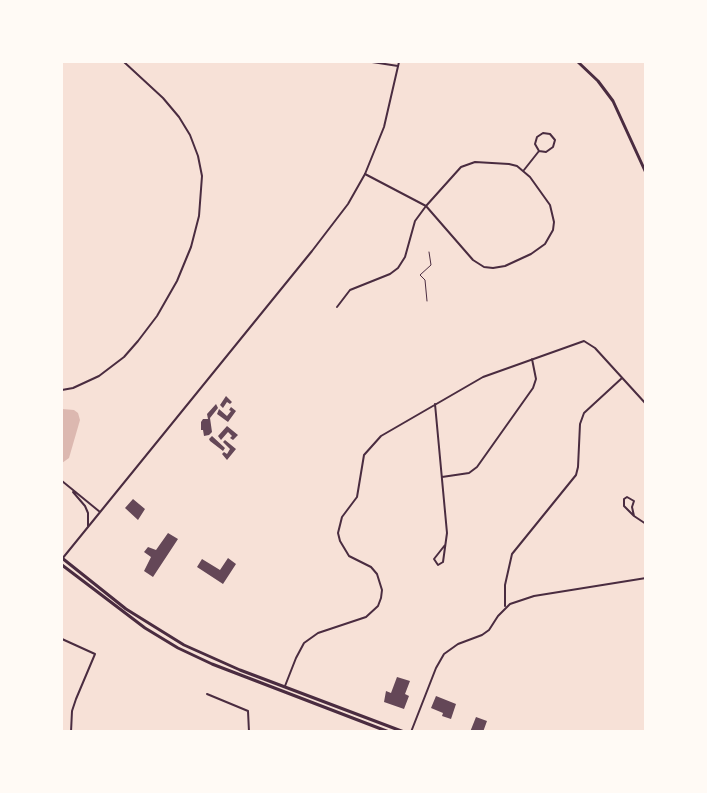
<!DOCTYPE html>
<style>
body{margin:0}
#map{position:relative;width:707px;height:793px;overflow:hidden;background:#f7e1d7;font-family:"Asap Condensed",sans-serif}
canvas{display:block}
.frame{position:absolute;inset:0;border:63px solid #fffaf5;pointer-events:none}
</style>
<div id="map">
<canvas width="707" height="793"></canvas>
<div class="frame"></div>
</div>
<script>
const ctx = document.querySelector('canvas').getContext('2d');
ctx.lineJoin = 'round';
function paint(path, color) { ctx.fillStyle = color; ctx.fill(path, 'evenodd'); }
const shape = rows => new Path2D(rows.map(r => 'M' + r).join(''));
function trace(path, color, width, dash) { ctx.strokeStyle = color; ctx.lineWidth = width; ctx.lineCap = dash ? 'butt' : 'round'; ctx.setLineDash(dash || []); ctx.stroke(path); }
const water = shape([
 [62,409,74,410,78,413,80,420,69,458,62,463]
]);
const building = shape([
 [226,396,232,402,230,404,227,402,223,408,220,405],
 [216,404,218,408,210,418,212,432,209,435,204,436,203,430,201,430,201,422,203,419,208,419,207,414],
 [231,407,236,411,228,422,217,414,219,409,227,416,231,411,229,410],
 [227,426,238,435,233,440,230,438,232,436,228,432,221,440,218,436],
 [212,436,225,448,223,451,210,441,209,439],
 [225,440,236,449,227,460,222,454,224,452,227,454,230,449,223,442],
 [133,499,145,509,138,520,125,508],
 [168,533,178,539,153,577,144,571,151,557,144,552,148,547,156,550],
 [228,558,236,564,223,584,197,567,202,559,220,570],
 [397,677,410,681,405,694,409,696,404,709,384,702,386,691,391,693],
 [436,696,456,704,451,719,442,716,443,713,431,708],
 [476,717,487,721,483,732,470,732]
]);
const path = shape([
 [427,301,425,280,420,275,431,265,429,252]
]);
const minor = shape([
 [303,62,337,62],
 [372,62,398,66],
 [524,170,539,151,546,152,553,147,555,140,550,134,543,133,537,137,535,144,539,151],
 [337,307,350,290,390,274,398,268,405,257,415,221,426,206,473,260,484,267,493,268,505,266,531,254,545,244,553,230,554,222,550,205,530,177,517,166,509,164,475,162,461,167,426,206,365,174],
 [62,390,73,388,99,376,124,357,138,341,157,316,177,281,191,247,199,216,202,176,198,156,190,135,179,117,163,98,124,62],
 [435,404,447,533,443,562,438,565,434,559,445,545],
 [442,477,469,473,477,467,533,388,536,379,532,359],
 [634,516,632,507,634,501,627,497,624,499,624,506,634,516,646,524],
 [505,606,505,585,512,554,576,475,578,467,580,424,584,413,622,378],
 [62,639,95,654,76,699,72,711,71,732],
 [285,686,296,658,304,643,318,633,366,617,378,606,381,598,382,590,377,574,371,567,349,556,340,541,338,533,342,517,357,497,364,455,381,436,483,377,584,341,595,348,646,404],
 [207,694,248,711,249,732],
 [411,732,436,668,444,654,458,644,482,635,489,630,498,616,510,604,534,596,646,578]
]);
const tertiary = shape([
 [62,481,100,512],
 [73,492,85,506,88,513,88,526],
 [62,559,312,251,348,204,365,174,384,127,399,62]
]);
const secondary = shape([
 [578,62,598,81,613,101,646,173]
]);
const trunk = shape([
 [62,558,126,609,184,645,240,670,404,732],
 [62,565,145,628,178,648,212,664,389,732]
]);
paint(water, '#dcb8b0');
paint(building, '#644757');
trace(path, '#4a2c40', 1);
trace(minor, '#4a2c40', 2);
trace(tertiary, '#4a2c40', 2);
trace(secondary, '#4a2c40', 3);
trace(trunk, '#4a2c40', 3);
</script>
